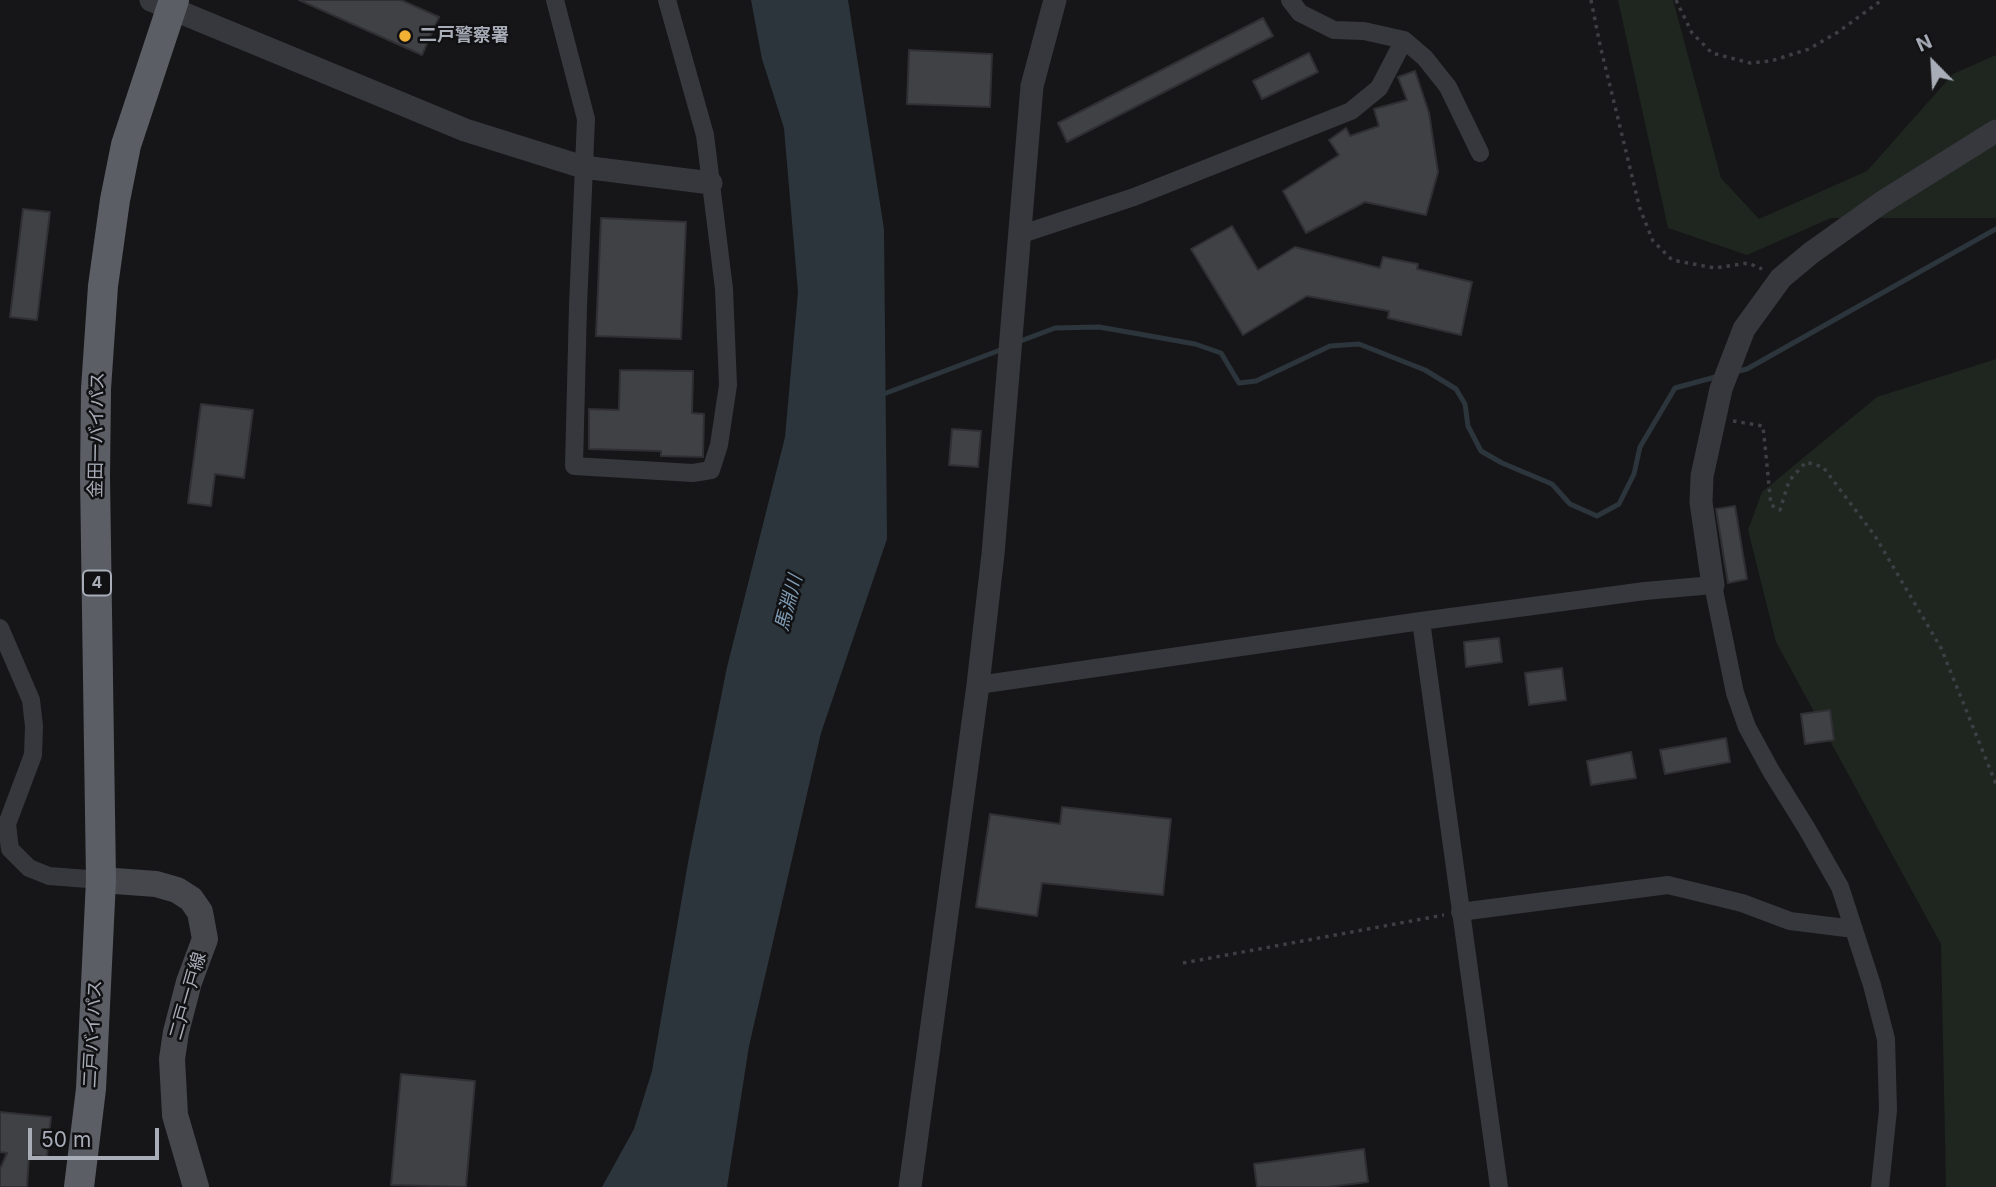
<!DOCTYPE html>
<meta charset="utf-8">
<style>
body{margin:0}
#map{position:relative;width:1996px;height:1187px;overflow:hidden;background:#161618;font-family:Inter,sans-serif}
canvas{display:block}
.north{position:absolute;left:1898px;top:28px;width:70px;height:70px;-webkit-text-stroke:5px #111113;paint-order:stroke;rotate:336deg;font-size:19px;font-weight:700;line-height:28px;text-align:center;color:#a8adb8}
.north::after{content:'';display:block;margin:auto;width:24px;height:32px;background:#a8adb8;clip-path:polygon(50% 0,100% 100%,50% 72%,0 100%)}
.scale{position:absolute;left:28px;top:1128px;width:131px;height:32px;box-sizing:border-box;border:4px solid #a8adb8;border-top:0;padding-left:9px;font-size:21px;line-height:24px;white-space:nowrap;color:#a8adb8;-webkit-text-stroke:5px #111113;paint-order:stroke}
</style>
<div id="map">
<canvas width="1996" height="1187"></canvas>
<div class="north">N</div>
<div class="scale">50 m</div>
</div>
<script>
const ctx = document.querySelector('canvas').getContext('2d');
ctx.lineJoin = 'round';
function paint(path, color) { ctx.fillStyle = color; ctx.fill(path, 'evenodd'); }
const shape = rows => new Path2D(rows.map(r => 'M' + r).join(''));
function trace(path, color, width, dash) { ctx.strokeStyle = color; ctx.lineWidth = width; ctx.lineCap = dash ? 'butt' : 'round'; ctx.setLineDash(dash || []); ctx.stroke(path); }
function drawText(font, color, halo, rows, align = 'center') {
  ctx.font = font + ' Inter,"Noto Sans JP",sans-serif'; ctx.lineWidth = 5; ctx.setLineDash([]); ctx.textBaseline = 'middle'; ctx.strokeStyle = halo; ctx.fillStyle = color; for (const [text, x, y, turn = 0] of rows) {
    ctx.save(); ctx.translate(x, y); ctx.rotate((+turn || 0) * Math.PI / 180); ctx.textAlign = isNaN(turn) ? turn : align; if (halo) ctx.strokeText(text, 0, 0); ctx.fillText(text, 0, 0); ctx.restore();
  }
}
const green = shape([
 [1618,0,1673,0,1721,178,1759,219,1867,171,1953,74,1996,55,1996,218,1831,218,1747,255,1668,228],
 [1996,359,1996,1187,1946,1187,1941,944,1776,642,1748,530,1762,492,1877,397]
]);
const water = shape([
 [751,0,848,0,884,229,887,539,821,733,749,1046,727,1187,602,1187,634,1129,652,1071,689,857,727,667,785,437,798,292,784,128,762,59]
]);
const stream = shape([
 [1018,342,1055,328,1099,327,1139,334,1195,344,1221,353,1239,383,1256,381,1330,346,1359,344,1425,370,1456,389,1465,404,1468,426,1481,451,1502,463,1552,484,1570,504,1597,516,1619,504,1634,474,1640,447,1675,388,1719,376],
 [1735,372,1747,369,1996,229],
 [881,395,1003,349]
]);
const building = shape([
 [299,0,401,0,439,17,422,55,299,0],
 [1263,18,1273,36,1067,142,1058,123,1263,18],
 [909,50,992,54,990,107,907,104,909,50],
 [1309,53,1318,72,1262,99,1253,81,1309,53],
 [1415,71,1429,113,1438,172,1426,215,1365,202,1306,233,1283,191,1339,155,1329,140,1346,128,1350,136,1379,126,1374,109,1407,100,1398,77,1415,71],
 [23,209,50,212,37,320,10,317,23,209],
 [601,218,686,222,681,339,596,336,601,218],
 [1232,226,1258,270,1295,247,1380,268,1383,257,1418,264,1417,269,1472,282,1461,335,1388,318,1389,311,1307,296,1243,335,1191,249,1232,226],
 [620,370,693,371,692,413,704,414,703,457,661,456,661,451,589,449,589,409,619,410,620,370],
 [201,404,253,410,244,478,215,474,211,506,188,503,201,404],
 [952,429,981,431,978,467,949,465,952,429],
 [1735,506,1747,579,1728,583,1716,509,1735,506],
 [1499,638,1502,662,1466,667,1464,642,1499,638],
 [1562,668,1566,700,1529,705,1525,673,1562,668],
 [1830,710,1834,740,1805,744,1801,714,1830,710],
 [1726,738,1730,762,1665,774,1660,750,1726,738],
 [1631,752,1636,778,1591,785,1587,761,1631,752],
 [1062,807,1171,819,1163,895,1042,883,1037,916,976,907,990,814,1060,824,1062,807],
 [401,1074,475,1081,466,1187,391,1185,401,1074],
 [0,1112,51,1117,47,1157,29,1155,27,1187,0,1187,0,1169,7,1153,0,1152,0,1112],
 [1364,1149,1368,1182,1328,1187,1257,1187,1254,1164,1364,1149]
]);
const path = shape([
 [1591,0,1600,45,1640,209,1653,241,1672,260,1715,268,1748,263,1762,269],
 [1676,0,1692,33,1712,53,1750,63,1771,61,1809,49,1838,32,1882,0],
 [1733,421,1763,426,1771,505,1780,510,1789,481,1806,462,1823,467,1875,536,1941,648,1996,784],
 [1183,963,1444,915]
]);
const minor = shape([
 [555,0,586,119,578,306,574,466,693,473,711,470,719,445,728,385,724,289,705,135,667,0],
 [1290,0,1300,13,1334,30,1364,31,1404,40,1425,58,1448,87,1480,153],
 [1019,235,1134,197,1351,111,1379,88,1404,40],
 [1421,621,1499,1187],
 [0,628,31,700,34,726,33,755,7,824,10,849,29,868,49,876,101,880],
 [978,685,1421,621,1645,591,1713,585,1735,693,1747,727,1771,771,1807,829,1840,887,1872,985,1886,1039,1888,1110,1880,1187],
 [1460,912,1668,885,1742,903,1790,921,1854,929]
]);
const tertiary = shape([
 [151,0,465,130,583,167,711,183],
 [1713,585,1701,502,1702,476,1721,389,1744,329,1781,278,1811,253,1881,203,1996,131],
 [910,1187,978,685,993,554,1032,86,1055,0]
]);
const secondary = shape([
 [101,880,156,884,177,890,191,899,200,912,205,939,189,982,176,1032,172,1059,175,1115,196,1187]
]);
const trunk = shape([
 [79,1187,91,1089,101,880,95,477,96,389,103,286,115,200,126,145,174,0]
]);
const markers = [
 [405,36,7,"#f2b134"]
];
const shields = [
 [97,583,28]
];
const shieldNames = [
 ["4",97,583]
];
const poiNames = [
 ["二戸警察署",419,36]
];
const streetNames = [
 ["金田一バイパス",97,435,-89],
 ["二戸一戸線",188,996,-74],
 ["二戸バイパス",93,1034,-87]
];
const waterNames = [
 ["馬淵川",789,603,-75]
];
paint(green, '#1e261f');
paint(water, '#2c353c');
trace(stream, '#2c353c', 5);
paint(building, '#404145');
trace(building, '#303034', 2);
trace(path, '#3d3f44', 3.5, [3.5, 5]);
trace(minor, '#37383d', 18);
trace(tertiary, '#37383d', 23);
trace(secondary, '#45474d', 26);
trace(trunk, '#5b5e65', 30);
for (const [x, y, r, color] of markers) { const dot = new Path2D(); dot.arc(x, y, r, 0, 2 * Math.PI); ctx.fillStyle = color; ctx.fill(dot); trace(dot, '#111113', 2.5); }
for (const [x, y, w] of shields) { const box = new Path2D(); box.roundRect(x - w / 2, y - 12.5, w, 25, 5); ctx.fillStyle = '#111113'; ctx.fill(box); trace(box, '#a8adb8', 2); }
drawText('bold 16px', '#a8adb8', null, shieldNames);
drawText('bold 18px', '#a8adb8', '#111113', poiNames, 'left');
drawText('18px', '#a8adb8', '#111113', streetNames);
drawText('italic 19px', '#7f9bb3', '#111113', waterNames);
</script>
